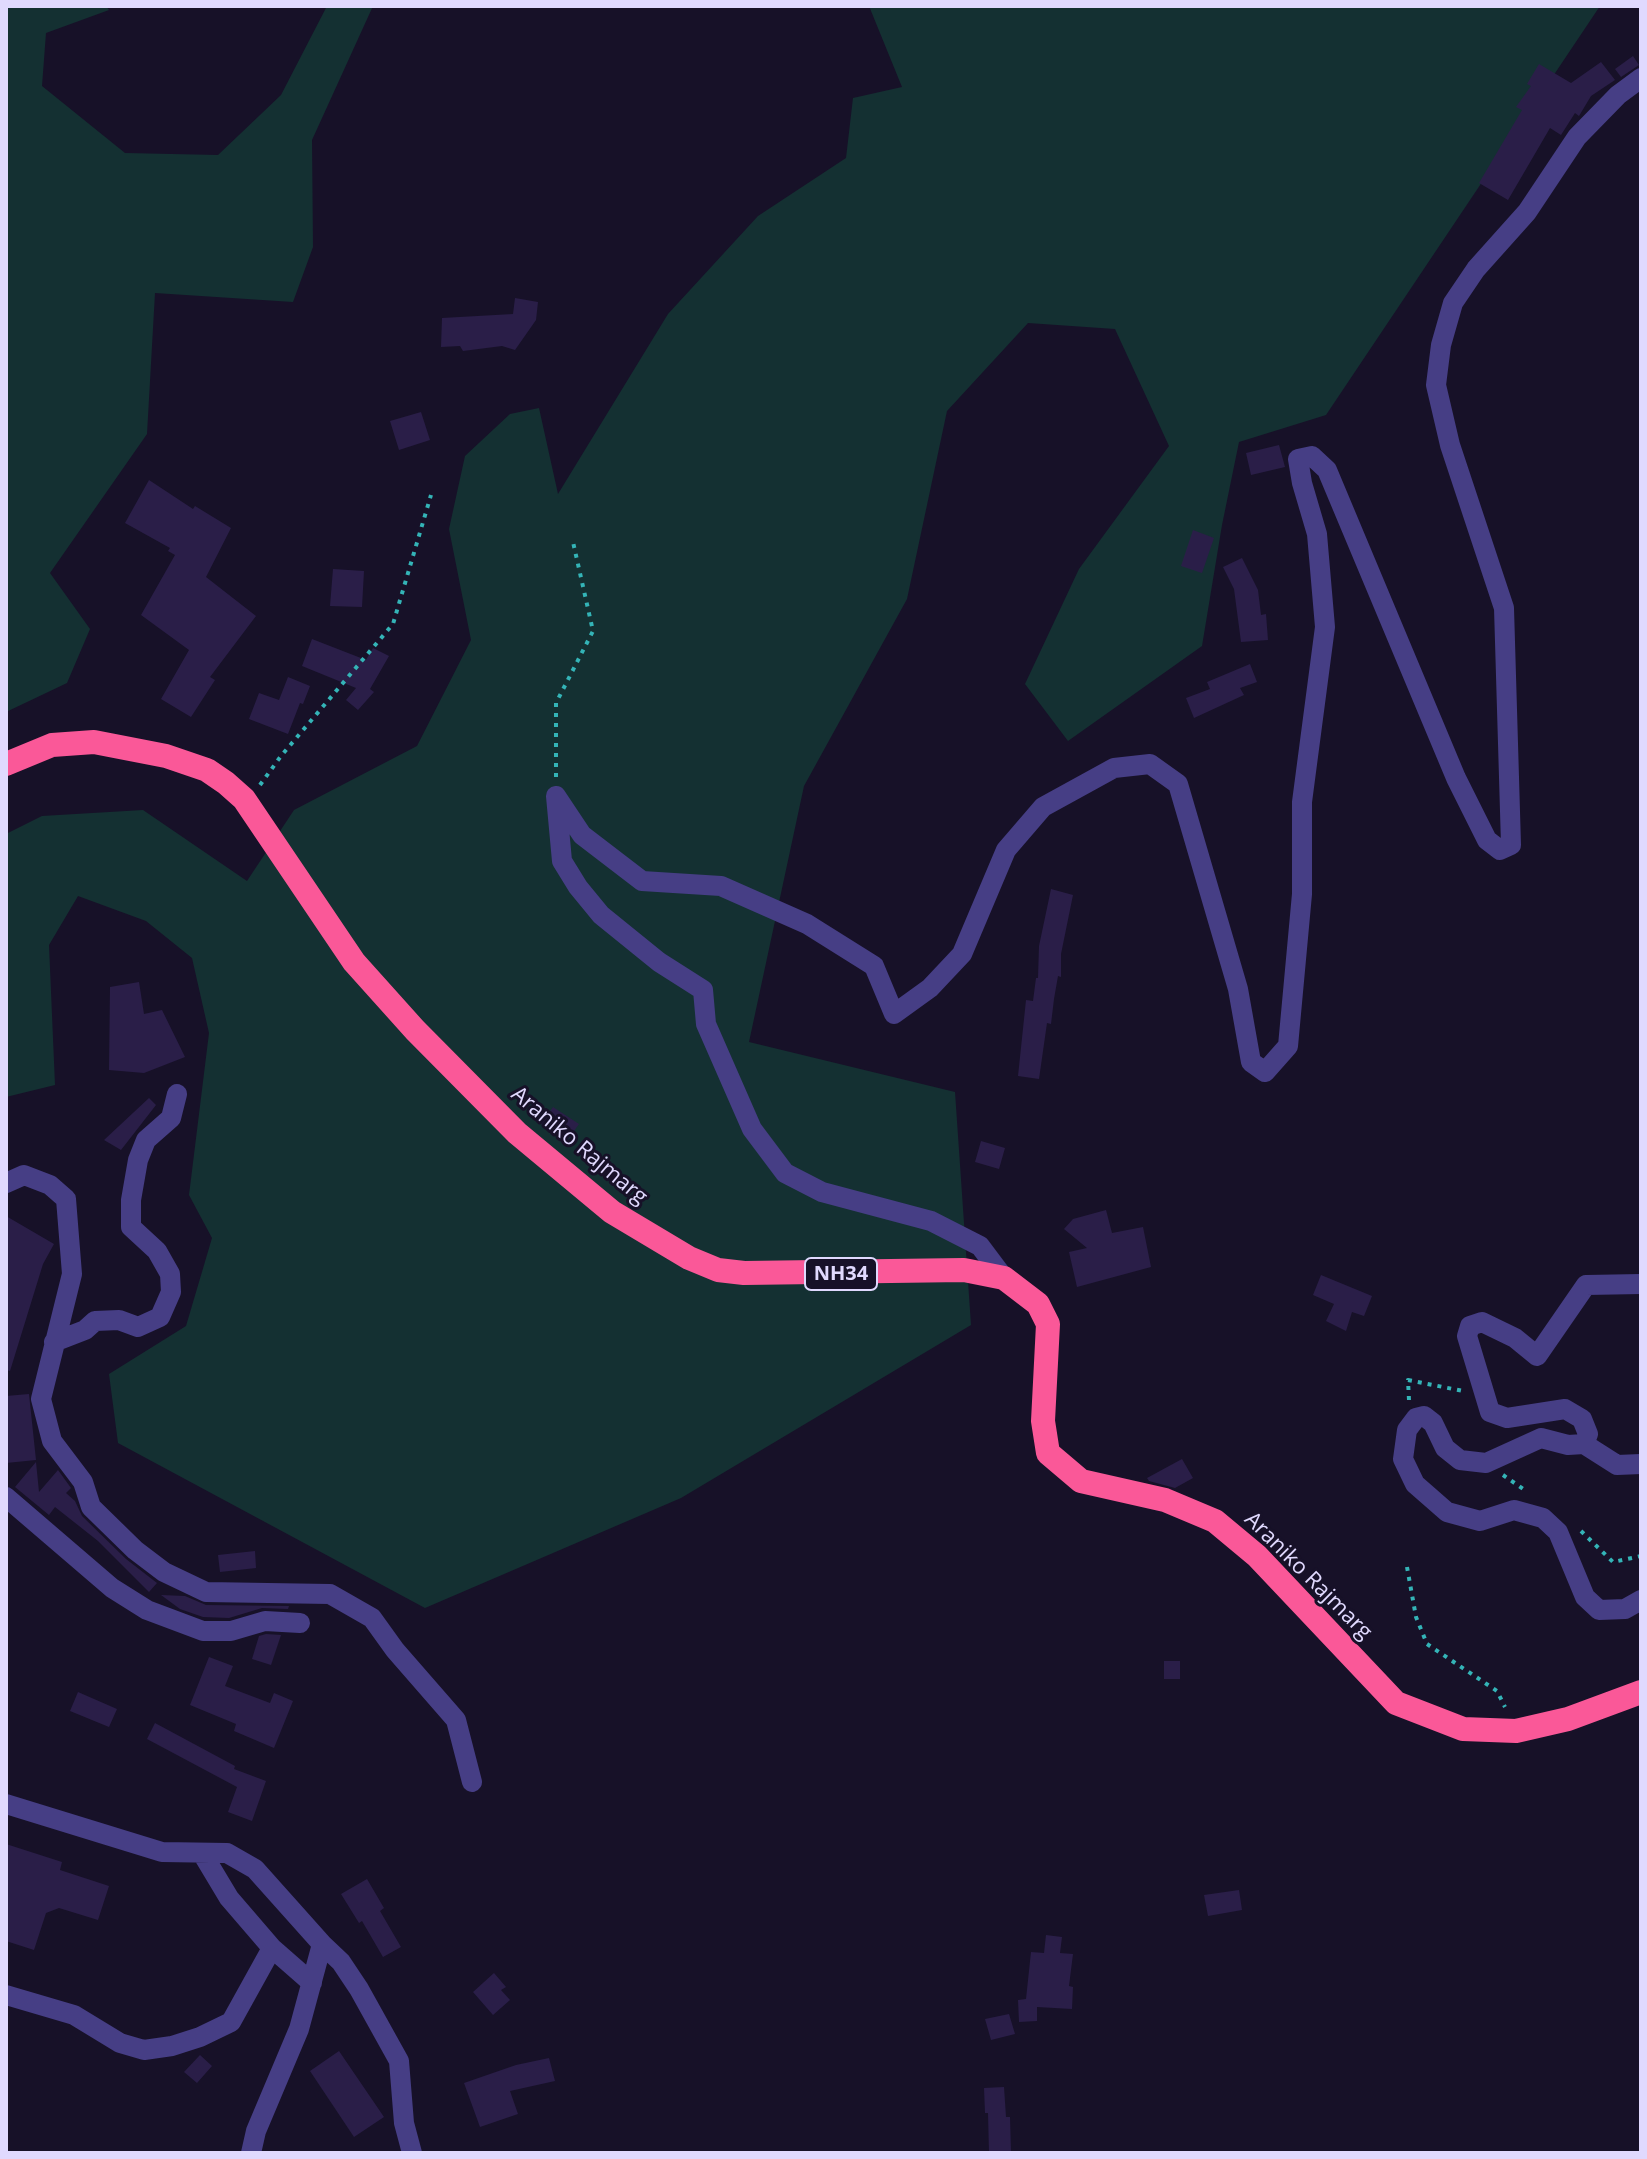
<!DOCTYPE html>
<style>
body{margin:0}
#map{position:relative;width:1647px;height:2159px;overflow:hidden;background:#171128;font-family:"Open Sans",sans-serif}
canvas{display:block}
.frame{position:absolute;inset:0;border:8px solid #e0d9fe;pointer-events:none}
</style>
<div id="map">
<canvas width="1647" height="2159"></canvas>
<div class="frame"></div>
</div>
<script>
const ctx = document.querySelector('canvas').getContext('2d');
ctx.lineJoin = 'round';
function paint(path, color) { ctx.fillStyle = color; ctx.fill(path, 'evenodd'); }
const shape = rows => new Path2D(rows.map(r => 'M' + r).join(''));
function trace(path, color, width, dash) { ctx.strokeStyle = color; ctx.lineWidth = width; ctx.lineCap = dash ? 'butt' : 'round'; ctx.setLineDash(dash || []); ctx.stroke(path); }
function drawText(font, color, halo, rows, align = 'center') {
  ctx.font = font + ' "Open Sans",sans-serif'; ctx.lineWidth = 6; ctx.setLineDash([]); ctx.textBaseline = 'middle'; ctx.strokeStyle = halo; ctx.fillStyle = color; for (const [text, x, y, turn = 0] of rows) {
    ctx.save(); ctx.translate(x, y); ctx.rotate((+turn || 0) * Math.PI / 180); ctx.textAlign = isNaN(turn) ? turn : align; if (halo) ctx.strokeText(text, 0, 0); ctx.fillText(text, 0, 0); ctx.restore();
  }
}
const green = shape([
 [6,6,106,6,109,10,46,33,42,86,125,153,218,155,281,95,327,6,373,6,312,140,313,247,293,302,155,293,147,434,50,573,90,629,67,683,6,712],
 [869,6,1600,6,1326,415,1239,442,1222,525,1202,646,1068,741,1025,684,1079,569,1169,446,1115,329,1028,323,947,411,907,599,804,786,749,1042,955,1092,971,1325,681,1498,425,1608,118,1443,109,1374,186,1326,212,1238,189,1195,209,1033,192,958,146,921,78,896,49,945,55,1085,6,1097,6,834,42,816,143,810,247,881,294,810,417,746,471,640,449,529,465,456,510,414,539,408,558,494,668,314,758,216,846,158,853,98,902,87]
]);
const building = shape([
 [1633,56,1639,65,1621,77,1615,69],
 [1601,62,1615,80,1591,96,1579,116,1575,113,1561,135,1550,128,1508,200,1479,183,1522,110,1516,107,1531,86,1527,84,1539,64,1571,83],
 [515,298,538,302,536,320,515,350,502,346,463,351,460,346,441,347,442,318,513,314],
 [421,412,430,440,399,450,390,421],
 [1279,445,1285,467,1251,475,1246,453],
 [149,480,193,509,195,506,231,528,206,577,256,616,210,677,215,680,191,717,161,699,189,650,141,615,175,555,168,551,170,548,125,523],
 [1193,530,1214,538,1202,573,1181,566],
 [1242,558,1258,590,1261,615,1266,614,1268,640,1241,642,1234,589,1223,567],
 [333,569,364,571,362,607,330,606],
 [312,639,366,660,373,648,389,656,370,689,374,692,358,710,346,700,356,688,302,666],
 [1250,664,1257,682,1240,688,1244,695,1194,718,1186,698,1210,689,1207,682],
 [288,677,310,686,303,704,300,703,288,734,249,719,259,693,279,700],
 [1051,889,1073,895,1061,954,1061,977,1058,976,1054,999,1051,1024,1047,1023,1039,1079,1018,1076,1026,1000,1033,1001,1036,978,1038,978,1039,946],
 [139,982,144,1014,162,1010,185,1057,144,1073,109,1070,110,987],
 [149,1098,156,1105,121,1150,104,1140],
 [553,1107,579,1124,566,1142,541,1124],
 [981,1141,1005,1148,999,1169,975,1162],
 [1106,1210,1112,1233,1143,1227,1151,1267,1077,1287,1069,1252,1087,1248,1064,1229,1073,1219],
 [6,1216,54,1244,43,1264,10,1371,6,1370],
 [1321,1275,1372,1296,1364,1316,1352,1312,1346,1331,1326,1321,1334,1304,1313,1295],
 [29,1394,36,1460,6,1463,6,1396],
 [1182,1459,1193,1478,1175,1488,1149,1481,1147,1478],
 [36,1462,39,1492,58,1470,71,1488,66,1493,75,1501,82,1516,126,1559,157,1583,149,1592,98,1541,55,1507,49,1515,15,1487],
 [255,1551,256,1568,220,1572,218,1555],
 [161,1595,185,1596,206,1605,289,1606,288,1609,262,1608,229,1618,203,1617,180,1609],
 [266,1634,281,1635,271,1665,252,1659,259,1636],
 [209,1657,233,1666,225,1686,270,1703,274,1693,293,1701,274,1748,234,1731,236,1724,190,1705],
 [1164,1661,1180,1661,1180,1679,1164,1679],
 [78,1692,117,1709,109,1727,70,1711],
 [155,1723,235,1766,234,1769,266,1781,252,1821,228,1812,237,1787,147,1739],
 [6,1844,62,1862,60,1870,109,1886,98,1920,59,1908,46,1913,34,1950,6,1941],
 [367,1879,384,1908,380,1911,401,1947,383,1957,362,1921,359,1923,341,1894],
 [1239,1890,1242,1910,1208,1916,1204,1895],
 [1046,1935,1062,1937,1060,1953,1073,1954,1069,1986,1073,1987,1072,2009,1037,2007,1037,2021,1019,2022,1018,2000,1026,1999,1031,1952,1044,1953],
 [494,1973,506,1987,501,1990,510,2000,493,2015,473,1992],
 [1009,2014,1015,2034,991,2040,985,2019],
 [339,2051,384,2117,354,2137,310,2071],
 [200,2055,212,2066,197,2083,184,2072],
 [549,2058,555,2081,510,2091,518,2114,480,2127,464,2083,516,2065],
 [1004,2087,1006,2117,1010,2117,1011,2153,989,2153,988,2113,985,2113,984,2088]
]);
const path = shape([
 [556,777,556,703,593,631,573,542],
 [260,785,281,756,393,624,431,495],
 [1409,1400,1408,1380,1463,1391],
 [1503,1475,1526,1491],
 [1581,1531,1613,1562,1641,1556],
 [1407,1567,1416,1617,1427,1644,1497,1691,1505,1707]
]);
const street = shape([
 [6,1183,24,1175,50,1185,66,1199,72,1274,41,1399,52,1441,83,1482,91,1507,135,1550,164,1572,206,1592,330,1594,372,1618,395,1650,456,1720,472,1782],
 [1004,1278,980,1246,931,1221,822,1192,785,1173,752,1129,706,1024,703,990,659,962,601,915,578,887,562,861,556,796,582,835,642,881,721,886,807,924,874,966,894,1014,930,988,962,954,1006,850,1043,807,1114,768,1150,764,1178,784,1238,989,1251,1062,1265,1072,1288,1046,1302,894,1302,802,1325,627,1317,534,1302,483,1298,459,1312,456,1327,470,1456,778,1487,840,1500,850,1511,845,1504,608,1450,445,1436,385,1441,345,1453,303,1476,269,1527,212,1577,137,1618,95,1641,78],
 [1641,1284,1586,1285,1537,1356,1515,1338,1482,1322,1470,1326,1467,1336,1490,1412,1507,1418,1565,1409,1582,1419,1588,1434,1584,1444,1568,1445,1541,1438,1486,1463,1460,1460,1445,1448,1433,1423,1424,1416,1416,1418,1407,1430,1403,1459,1415,1484,1447,1512,1480,1521,1514,1510,1543,1518,1558,1532,1585,1597,1599,1610,1625,1609,1641,1600],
 [54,1342,85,1330,95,1321,119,1320,138,1327,160,1317,171,1292,170,1274,157,1251,131,1227,131,1200,138,1160,146,1140,171,1118,177,1094],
 [1584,1444,1617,1465,1641,1464],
 [6,1497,112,1588,147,1610,203,1631,231,1631,265,1621,300,1623],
 [6,1804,162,1852,227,1853,255,1869,322,1944,299,2029,256,2131,251,2153],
 [202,1853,229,1898,272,1948,312,1983],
 [322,1944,341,1962,359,1989,399,2061,404,2123,412,2153],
 [6,1995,74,2015,120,2043,144,2050,172,2046,200,2037,231,2022,272,1948]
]);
const highway = shape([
 [6,764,52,745,94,742,166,756,207,770,226,783,244,799,354,962,415,1030,517,1133,612,1212,689,1258,718,1270,744,1273,964,1270,1004,1278,1038,1304,1048,1324,1043,1421,1048,1453,1081,1481,1165,1500,1215,1521,1257,1556,1396,1703,1463,1729,1516,1731,1568,1719,1641,1692]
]);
const shields = [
 [841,1274,72]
];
const shieldNames = [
 ["NH34",841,1274]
];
const streetNames = [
 ["Araniko Rajmarg",579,1146,40],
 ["Araniko Rajmarg",1308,1576,45]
];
paint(green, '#143032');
paint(building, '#2a1e48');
trace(path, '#34b4b7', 4, [4, 6]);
trace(street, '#463e85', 20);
trace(highway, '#fa5898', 24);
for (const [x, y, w] of shields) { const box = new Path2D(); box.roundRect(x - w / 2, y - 16, w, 32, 6); ctx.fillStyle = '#171128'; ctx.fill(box); trace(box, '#e0d9fe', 2); }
drawText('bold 20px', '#e0d9fe', null, shieldNames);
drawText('22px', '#e0d9fe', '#171128', streetNames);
</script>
